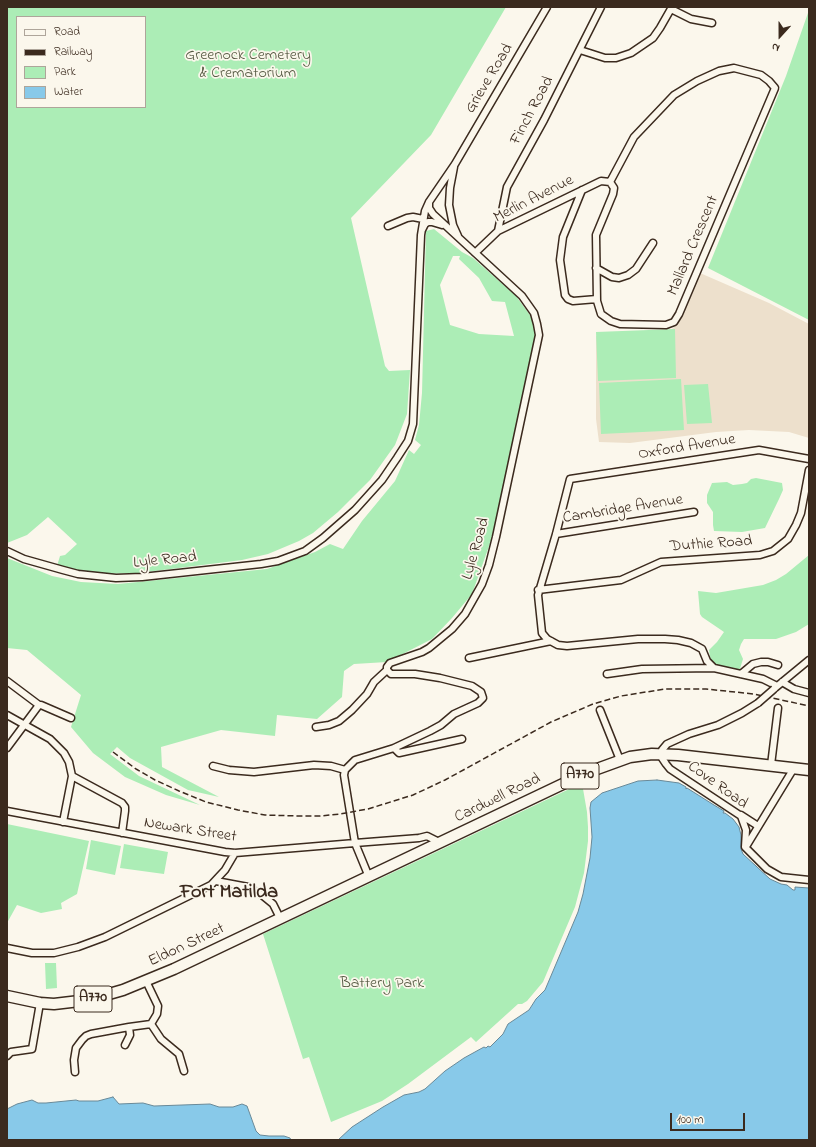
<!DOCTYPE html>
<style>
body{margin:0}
#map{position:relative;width:816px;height:1147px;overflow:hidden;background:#fbf7ec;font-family:"Indie Flower",sans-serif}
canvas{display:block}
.frame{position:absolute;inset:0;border:8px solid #3b2a1e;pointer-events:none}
.legend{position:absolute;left:16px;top:16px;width:130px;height:92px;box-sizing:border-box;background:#fbf7ec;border:1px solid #aea59a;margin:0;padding:5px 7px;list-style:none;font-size:12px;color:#3b2a1e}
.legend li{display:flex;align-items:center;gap:8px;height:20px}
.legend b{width:20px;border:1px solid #aea59a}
.north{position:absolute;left:760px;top:16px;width:40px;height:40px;-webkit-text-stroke:3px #fbf7ec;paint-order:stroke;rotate:201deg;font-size:11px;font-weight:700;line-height:16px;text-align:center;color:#3b2a1e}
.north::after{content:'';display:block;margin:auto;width:14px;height:18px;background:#3b2a1e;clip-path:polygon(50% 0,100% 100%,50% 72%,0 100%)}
.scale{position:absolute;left:670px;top:1113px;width:75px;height:18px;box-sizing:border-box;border:2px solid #3b2a1e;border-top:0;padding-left:5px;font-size:12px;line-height:14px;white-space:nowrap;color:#3b2a1e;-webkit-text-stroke:3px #fbf7ec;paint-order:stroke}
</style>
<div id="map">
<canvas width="816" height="1147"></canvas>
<div class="frame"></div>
<ul class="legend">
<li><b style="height:5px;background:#fbf7ec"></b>Road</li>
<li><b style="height:5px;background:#3b2a1e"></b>Railway</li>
<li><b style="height:11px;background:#acedb6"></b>Park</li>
<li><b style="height:11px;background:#88c9e9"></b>Water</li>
</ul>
<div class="north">N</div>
<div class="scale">100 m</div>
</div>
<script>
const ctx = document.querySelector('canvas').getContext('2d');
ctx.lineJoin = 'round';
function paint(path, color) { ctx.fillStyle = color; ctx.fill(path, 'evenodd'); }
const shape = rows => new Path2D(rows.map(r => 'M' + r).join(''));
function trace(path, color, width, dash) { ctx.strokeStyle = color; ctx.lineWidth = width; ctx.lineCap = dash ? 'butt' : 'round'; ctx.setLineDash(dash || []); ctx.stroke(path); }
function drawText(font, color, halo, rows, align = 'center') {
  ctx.font = font + ' "Indie Flower",sans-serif'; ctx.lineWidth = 3.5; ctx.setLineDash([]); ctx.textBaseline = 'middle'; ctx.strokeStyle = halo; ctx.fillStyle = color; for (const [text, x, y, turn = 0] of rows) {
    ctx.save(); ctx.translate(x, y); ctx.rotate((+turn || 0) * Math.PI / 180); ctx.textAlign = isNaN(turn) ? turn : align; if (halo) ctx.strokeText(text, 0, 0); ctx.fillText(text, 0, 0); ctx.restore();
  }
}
const built = shape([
 [700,273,769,303,809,324,809,438,789,432,749,430,716,432,630,443,599,442,596,419,596,336,672,329,679,322]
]);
const green = shape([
 [7,7,506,7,431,135,351,218,385,366,389,371,410,370,407,414,395,445,370,480,338,512,313,533,299,541,268,554,242,560,139,573,98,574,57,566,60,556,65,555,77,544,48,517,27,535,7,543],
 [17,17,145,17,145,107,17,107],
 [809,10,809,320,708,268,786,76],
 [434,229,462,252,473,258,516,296,530,315,536,330,534,348,493,535,472,594,452,618,432,639,387,662,354,664,344,671,342,697,317,719,277,715,275,736,221,730,161,747,162,767,219,797,188,790,130,758,117,747,110,754,139,776,200,805,166,795,125,777,93,753,71,727,81,695,27,650,7,648,7,558,52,576,81,582,118,584,267,569,315,552,330,544,343,549,362,521,395,481,409,450,414,454,421,445,415,440,419,425,422,393,426,231],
 [453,256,460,256,459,259,479,278,492,301,505,302,514,336,479,334,450,325,440,285],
 [675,329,676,378,598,381,596,332],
 [681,379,684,430,601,434,599,383],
 [708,384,712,423,687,424,684,385],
 [756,478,782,483,783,490,779,499,765,528,742,532,714,531,713,525,713,512,707,503,707,495,712,483,727,482,733,485,742,484,747,483,751,479],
 [809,555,809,624,796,632,776,639,744,639,741,644,739,650,743,659,739,672,715,666,711,662,709,650,717,642,724,632,702,617,700,614,698,591,716,593,763,585,776,580,786,574],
 [582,783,587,812,588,827,588,841,584,873,575,907,543,982,527,1001,522,1004,518,1004,476,1042,471,1037,408,1084,382,1101,331,1122,309,1057,303,1059,263,934],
 [7,824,89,841,77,894,61,903,62,909,41,913,17,905,7,923],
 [91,840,121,846,115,875,86,869],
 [124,844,168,852,164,874,120,868],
 [45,963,56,963,57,988,46,989]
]);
const water = shape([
 [657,780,679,783,686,787,686,789,687,788,714,805,724,811,723,813,725,813,733,819,739,827,741,835,741,849,743,854,770,879,781,884,787,885,793,890,795,890,795,887,809,888,809,1140,338,1140,352,1127,383,1107,404,1095,419,1092,425,1089,445,1071,464,1058,484,1047,486,1048,488,1046,490,1047,503,1034,508,1024,529,1010,536,999,545,990,578,912,583,894,590,858,592,837,590,808,591,802,602,793,638,781,657,780],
 [113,1097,119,1104,143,1103,154,1106,210,1104,219,1107,233,1107,242,1104,247,1106,256,1131,260,1135,269,1136,284,1136,290,1138,291,1140,7,1140,7,1109,17,1104,32,1100,38,1103,46,1103,76,1100,79,1101,98,1101,113,1097]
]);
const minor = shape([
 [671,9,691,19,712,23],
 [580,50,605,58,616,58,631,53,653,38,660,28,672,7],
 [734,68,761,75,769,81,775,88,679,314,674,322,666,325,620,324,611,321,601,314,597,301,596,235,613,194,614,188,610,182,634,137,674,95,697,81,719,71,734,68],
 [454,167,450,188,449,205,453,225,458,236],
 [582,190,563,237,560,260,565,295,568,299,573,301,597,299],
 [388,226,407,218,413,217,423,219],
 [422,230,425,224,428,222,432,222,442,225],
 [498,231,507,187,544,120,601,7],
 [475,253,498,231,601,181,610,182],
 [596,268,612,277,619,278,628,275,636,269,653,243],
 [556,534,694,512],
 [7,551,24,559,63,570,78,574,116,578,142,577,261,564,278,561,305,551,323,538,355,510,382,480,397,458,408,441,413,424,421,235,425,211,429,202,455,164,547,7],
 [538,590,621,580,661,562,760,555,773,551,788,539,796,525,801,513,809,470],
 [469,658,551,641],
 [607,674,642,669,714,668],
 [741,674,753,664,761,662,768,662,778,665],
 [7,681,39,705,7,748],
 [782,682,794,689,809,693],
 [777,686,763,679,714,668,707,661,702,649,691,643,678,640,665,639,638,639,567,646,558,645,547,639,542,633,538,595,556,534,570,479,759,450,809,459],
 [775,688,809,660],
 [758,703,742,713,718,725,689,734,667,744,662,750,662,758,666,764,670,769,741,816,746,830,745,847,767,869,781,877,809,880],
 [39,705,41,705,71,718],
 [600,710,620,760],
 [7,715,50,739,64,753,69,762,72,776,63,822],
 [316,727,329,725,339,721,352,710,367,694,374,682,387,670],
 [394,748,399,753,462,739],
 [771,765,778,708],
 [213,766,229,770,254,772,314,765,331,766,345,770],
 [72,776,122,803,125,807,125,811,122,833],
 [7,811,225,852,235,853,355,843,419,838,427,836,441,843],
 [741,815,758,826],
 [747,845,794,768],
 [369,877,355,843,344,775,345,770,355,760,394,748,430,731,441,725,454,714,478,703,483,698,481,692,472,686,440,678,415,674,391,674,387,670,387,667,390,663,422,652,429,648,452,629,465,614,482,584,489,565,496,537,539,335,537,324,534,313,522,296,433,214,429,208,429,202],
 [216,881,248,887,262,895,273,904,280,918],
 [7,948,32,953,54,953,78,947,105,937,211,885,225,870,235,853],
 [151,1024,161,1039,179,1054,184,1071],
 [125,1045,130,1035,129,1027],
 [7,1056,11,1052,32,1049,40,1003],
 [75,1072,74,1060,76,1048,82,1040,86,1036,91,1034,129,1027,151,1024,157,1014,158,1006,146,981]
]);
const primary = shape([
 [7,996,40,1003,54,1004,88,1000,123,990,174,969,586,773,630,757,652,754,678,755,809,770]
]);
const rail = shape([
 [113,752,136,769,155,780,179,791,206,802,238,810,265,815,299,816,320,816,340,814,368,809,413,795,445,780,551,722,593,704,621,696,665,689,706,689,754,694,809,706]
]);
const minorBridge = shape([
 [758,703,774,689]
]);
const shields = [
 [580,776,38],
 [93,999,38]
];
const shieldNames = [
 ["A770",580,776],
 ["A770",93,999]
];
const parkNames = [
 ["Greenock Cemetery",248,56],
 ["& Crematorium",248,74],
 ["Battery Park",382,984]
];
const streetNames = [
 ["Grieve Road",490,79,-59],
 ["Finch Road",533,111,-62],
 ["Merlin Avenue",534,200,-27],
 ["Mallard Crescent",694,246,-67],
 ["Oxford Avenue",687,448,-9],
 ["Cambridge Avenue",623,510,-9],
 ["Duthie Road",711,545,-4],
 ["Lyle Road",477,549,-74],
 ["Lyle Road",165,561,-6],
 ["Cove Road",717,786,36],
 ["Cardwell Road",498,799,-26],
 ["Newark Street",190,831,9],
 ["Eldon Street",187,946,-25]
];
const districtNames = [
 ["Fort Matilda",229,894]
];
paint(built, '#ede0cc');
paint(green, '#acedb6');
paint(water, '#88c9e9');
trace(water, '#698998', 1);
trace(minor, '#3b2a1e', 9);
trace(primary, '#3b2a1e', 13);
trace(minor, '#fbf7ec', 6);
trace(primary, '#fbf7ec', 10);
trace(rail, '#3b2a1e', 1.5, [6, 3]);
trace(minorBridge, '#3b2a1e', 9, []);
trace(minorBridge, '#fbf7ec', 6);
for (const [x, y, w] of shields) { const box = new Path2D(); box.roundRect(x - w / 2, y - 13, w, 26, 3); ctx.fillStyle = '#fbf7ec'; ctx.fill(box); trace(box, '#3b2a1e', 1); }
drawText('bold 15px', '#3b2a1e', null, shieldNames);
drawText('16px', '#575b44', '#fbf7ec', parkNames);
drawText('16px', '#3b2a1e', '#fbf7ec', streetNames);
drawText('bold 20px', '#3b2a1e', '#fbf7ec', districtNames);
</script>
